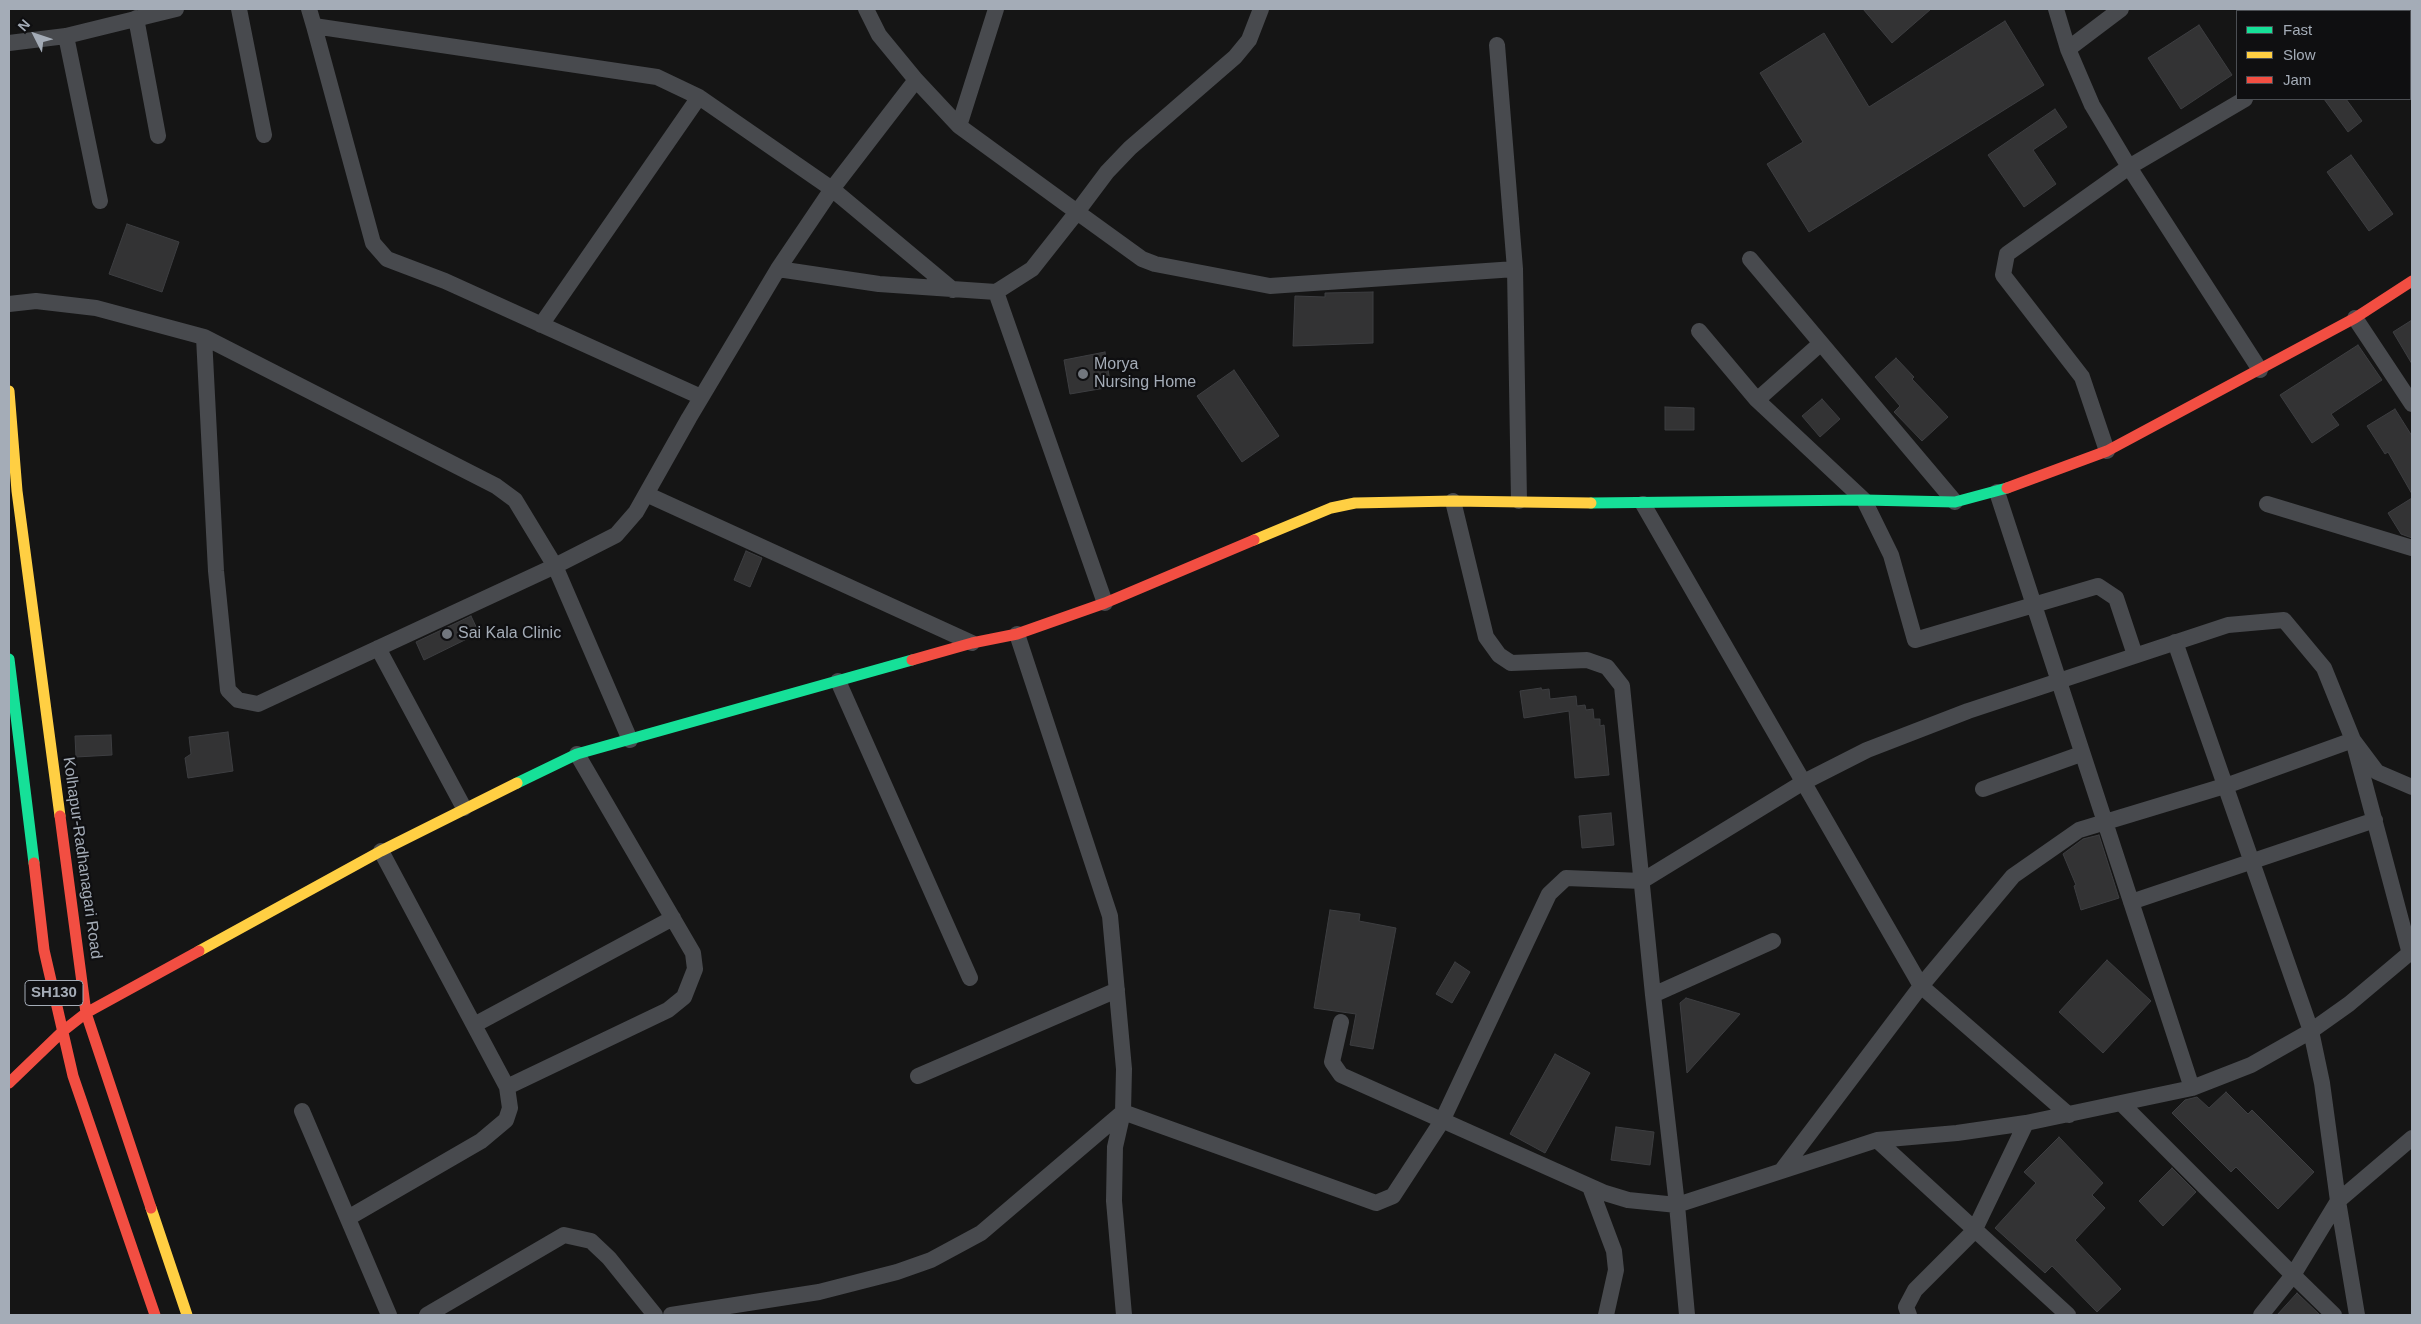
<!DOCTYPE html>
<style>
body{margin:0}
#map{position:relative;width:2421px;height:1324px;overflow:hidden;background:#151515;font-family:Helvetica,sans-serif}
canvas{display:block}
.frame{position:absolute;inset:0;border:10px solid #a4acb7;pointer-events:none}
.legend{position:absolute;left:2236px;top:10px;width:175px;height:90px;box-sizing:border-box;background:#0f0f11;border:1px solid #4b4e53;margin:0;padding:6px 9px;list-style:none;font-size:15px;color:#a4acb7}
.legend li{display:flex;align-items:center;gap:10px;height:25px}
.legend b{width:25px;border:1px solid #4b4e53}
.north{position:absolute;left:10px;top:10px;width:50px;height:50px;-webkit-text-stroke:4px #0f0f11;paint-order:stroke;rotate:311deg;font-size:14px;font-weight:700;line-height:20px;text-align:center;color:#a4acb7}
.north::after{content:'';display:block;margin:auto;width:18px;height:22px;background:#a4acb7;clip-path:polygon(50% 0,100% 100%,50% 72%,0 100%)}
</style>
<div id="map">
<canvas width="2421" height="1324"></canvas>
<div class="frame"></div>
<ul class="legend">
<li><b style="height:6px;background:#16e098"></b>Fast</li>
<li><b style="height:6px;background:#ffcf43"></b>Slow</li>
<li><b style="height:6px;background:#f24e42"></b>Jam</li>
</ul>
<div class="north">N</div>
</div>
<script>
const ctx = document.querySelector('canvas').getContext('2d');
ctx.lineJoin = 'round';
function paint(path, color) { ctx.fillStyle = color; ctx.fill(path, 'evenodd'); }
const shape = rows => new Path2D(rows.map(r => 'M' + r).join(''));
function trace(path, color, width, dash) { ctx.strokeStyle = color; ctx.lineWidth = width; ctx.lineCap = dash ? 'butt' : 'round'; ctx.setLineDash(dash || []); ctx.stroke(path); }
function drawText(font, color, halo, rows, align = 'center') {
  ctx.font = font + ' Helvetica,sans-serif'; ctx.lineWidth = 4.5; ctx.setLineDash([]); ctx.textBaseline = 'middle'; ctx.strokeStyle = halo; ctx.fillStyle = color; for (const [text, x, y, turn = 0] of rows) {
    ctx.save(); ctx.translate(x, y); ctx.rotate((+turn || 0) * Math.PI / 180); ctx.textAlign = isNaN(turn) ? turn : align; if (halo) ctx.strokeText(text, 0, 0); ctx.fillText(text, 0, 0); ctx.restore();
  }
}
const building = shape([
 [1863,9,1931,9,1892,43,1863,9],
 [2005,21,2044,85,1809,232,1767,164,1803,142,1760,73,1824,33,1869,107,2005,21],
 [2199,25,2232,75,2181,109,2148,58,2199,25],
 [2324,99,2346,99,2362,121,2348,132,2324,99],
 [2055,109,2067,127,2033,150,2056,184,2024,207,1988,155,2055,109],
 [2351,155,2393,214,2369,231,2327,172,2351,155],
 [127,224,179,242,162,292,109,274,127,224],
 [1373,292,1373,343,1293,346,1295,296,1325,297,1325,293,1373,292],
 [2412,320,2412,364,2393,332,2412,320],
 [2358,345,2382,380,2331,414,2339,425,2312,443,2280,395,2358,345],
 [1105,352,1111,387,1070,394,1064,360,1105,352],
 [1896,358,1914,377,1912,379,1948,417,1922,441,1894,412,1900,406,1875,377,1896,358],
 [1234,370,1279,436,1242,462,1197,396,1234,370],
 [1822,399,1840,419,1820,437,1802,416,1822,399],
 [1665,407,1694,408,1694,430,1665,430,1665,407],
 [2395,409,2412,436,2412,494,2388,452,2385,454,2367,426,2395,409],
 [2412,498,2412,538,2401,534,2388,513,2412,498],
 [746,551,762,558,750,587,734,580,746,551],
 [471,616,479,633,424,660,416,642,471,616],
 [1541,688,1542,690,1549,689,1550,699,1576,696,1577,706,1585,705,1586,710,1593,709,1594,719,1600,719,1600,726,1604,725,1609,775,1575,778,1569,711,1524,718,1520,691,1541,688],
 [228,732,233,771,188,778,185,758,191,754,189,737,228,732],
 [111,735,112,755,76,757,75,736,111,735],
 [1611,813,1614,845,1582,848,1579,816,1611,813],
 [2099,835,2119,898,2081,910,2074,886,2076,885,2063,854,2083,839,2099,835],
 [1330,910,1360,914,1359,921,1396,928,1373,1049,1350,1045,1356,1014,1314,1008,1330,910],
 [2107,960,2151,1001,2103,1053,2059,1012,2107,960],
 [1455,962,1470,972,1452,1003,1436,994,1455,962],
 [1686,998,1740,1014,1687,1073,1680,1003,1686,998],
 [1555,1054,1590,1073,1545,1153,1510,1134,1555,1054],
 [2226,1092,2248,1114,2252,1110,2314,1172,2278,1209,2236,1167,2231,1172,2172,1113,2185,1100,2197,1097,2209,1108,2226,1092],
 [1616,1127,1654,1132,1650,1165,1611,1160,1616,1127],
 [2059,1137,2103,1183,2092,1195,2105,1208,2075,1240,2121,1289,2097,1312,2052,1266,2045,1273,1995,1228,2036,1183,2024,1172,2059,1137],
 [2172,1168,2196,1192,2163,1226,2139,1201,2172,1168],
 [2297,1293,2320,1315,2277,1315,2297,1293]
]);
const street = shape([
 [239,9,264,135],
 [309,9,314,26],
 [1261,9,1249,40,1235,57,1130,148,1107,172,1077,212,1142,259,1155,264,1270,286,1515,269],
 [2056,9,2068,49,2092,105,2129,167,2260,370],
 [2373,11,2376,9],
 [136,18,158,136],
 [66,36,100,201],
 [9,43,66,36,176,9],
 [1497,45,1515,269,1519,501],
 [2068,49,2121,9],
 [959,126,996,9],
 [1750,259,1955,502],
 [778,269,832,189,916,80],
 [996,292,1105,603],
 [9,304,36,301,96,308,204,337,496,486,515,500,555,566,630,740],
 [2355,318,2412,404],
 [541,325,699,97],
 [1699,331,1757,400,1864,500,1891,555,1915,640,2098,586,2116,598,2135,655],
 [204,337,216,571,228,690,238,700,258,704,555,566,616,535,636,512,689,418,778,269,879,284,996,292,1032,269,1077,212,959,126,916,80,879,35,866,9],
 [701,397,445,281,387,259,373,243,314,26,657,77,699,97,832,189,953,290],
 [1757,400,1820,344],
 [2107,451,2082,377,2003,275,2007,254,2129,167,2245,99],
 [1997,492,2192,1088],
 [646,494,972,643],
 [1453,501,1486,637,1499,655,1511,663,1587,660,1607,667,1622,686,1653,995,1677,1205,1687,1315],
 [1643,504,1921,986,2069,1115],
 [2267,504,2412,548],
 [1017,634,1110,916,1124,1069,1123,1112,1115,1147,1114,1201,1124,1315],
 [2175,642,2311,1031,2322,1083,2338,1201,2357,1315],
 [378,648,464,808],
 [838,681,970,978],
 [1983,789,2081,754],
 [2131,902,2375,820],
 [1653,995,1773,941],
 [1341,1022,1332,1062,1341,1075,1605,1193,1628,1200,1677,1205,1877,1140,1957,1133,2026,1123,2192,1088,2251,1065,2311,1031,2349,1004,2412,951],
 [474,1025,673,918],
 [918,1076,1117,990],
 [507,1087,668,1010,684,997,695,969,693,953,577,754],
 [2122,1104,2293,1275,2338,1201,2412,1138],
 [302,1111,389,1315],
 [1877,1140,2068,1315],
 [1782,1170,1921,986,2013,876,2079,830,2231,784,2353,740,2377,772,2412,787],
 [1590,1187,1614,1251,1616,1270,1606,1315],
 [348,1218,481,1141,506,1120,510,1108,507,1087,381,851],
 [427,1315,564,1235,591,1241,609,1258,655,1315],
 [671,1315,819,1292,897,1272,931,1260,981,1233,1123,1112,1376,1203,1393,1196,1442,1121,1549,894,1566,878,1642,881,1802,783,1867,750,1968,711,2228,625,2284,620,2324,668,2353,740,2410,954],
 [1909,1315,1906,1307,1915,1290,1974,1231,2026,1123],
 [2261,1315,2293,1275,2334,1315]
]);
const fast = shape([
 [1591,503,1864,500,1955,502,2007,488],
 [9,659,34,863],
 [517,783,577,754,912,660]
]);
const slow = shape([
 [9,391,17,491,60,816],
 [1254,540,1331,508,1355,503,1453,501,1591,503],
 [199,951,381,851,517,783],
 [151,1208,187,1315]
]);
const jam = shape([
 [2007,488,2107,451,2355,318,2412,281],
 [912,660,972,643,1017,634,1105,603,1254,540],
 [60,816,86,1013,151,1208],
 [34,863,44,950,73,1076,155,1315],
 [9,1083,63,1031,86,1013,199,951]
]);
const markers = [
 [1083,374,6,"#72777e"],
 [447,634,6,"#72777e"]
];
const shields = [
 [54,993,58]
];
const shieldNames = [
 ["SH130",54,993]
];
const poiNames = [
 ["Morya",1094,365],
 ["Nursing Home",1094,383],
 ["Sai Kala Clinic",458,634]
];
const streetNames = [
 ["Kolhapur-Radhanagari Road",82,858,82]
];
paint(building, '#333334');
trace(building, '#3d3e41', 1);
trace(street, '#484a4e', 16);
trace(fast, '#16e098', 11);
trace(slow, '#ffcf43', 11);
trace(jam, '#f24e42', 11);
for (const [x, y, r, color] of markers) { const dot = new Path2D(); dot.arc(x, y, r, 0, 2 * Math.PI); ctx.fillStyle = color; ctx.fill(dot); trace(dot, '#0f0f11', 2); }
for (const [x, y, w] of shields) { const box = new Path2D(); box.roundRect(x - w / 2, y - 12.5, w, 25, 4); ctx.fillStyle = '#0f0f11'; ctx.fill(box); trace(box, '#a4acb7', 1); }
drawText('bold 15px', '#a4acb7', null, shieldNames);
drawText('16px', '#a4acb7', '#0f0f11', poiNames, 'left');
drawText('16px', '#a4acb7', '#0f0f11', streetNames);
</script>
